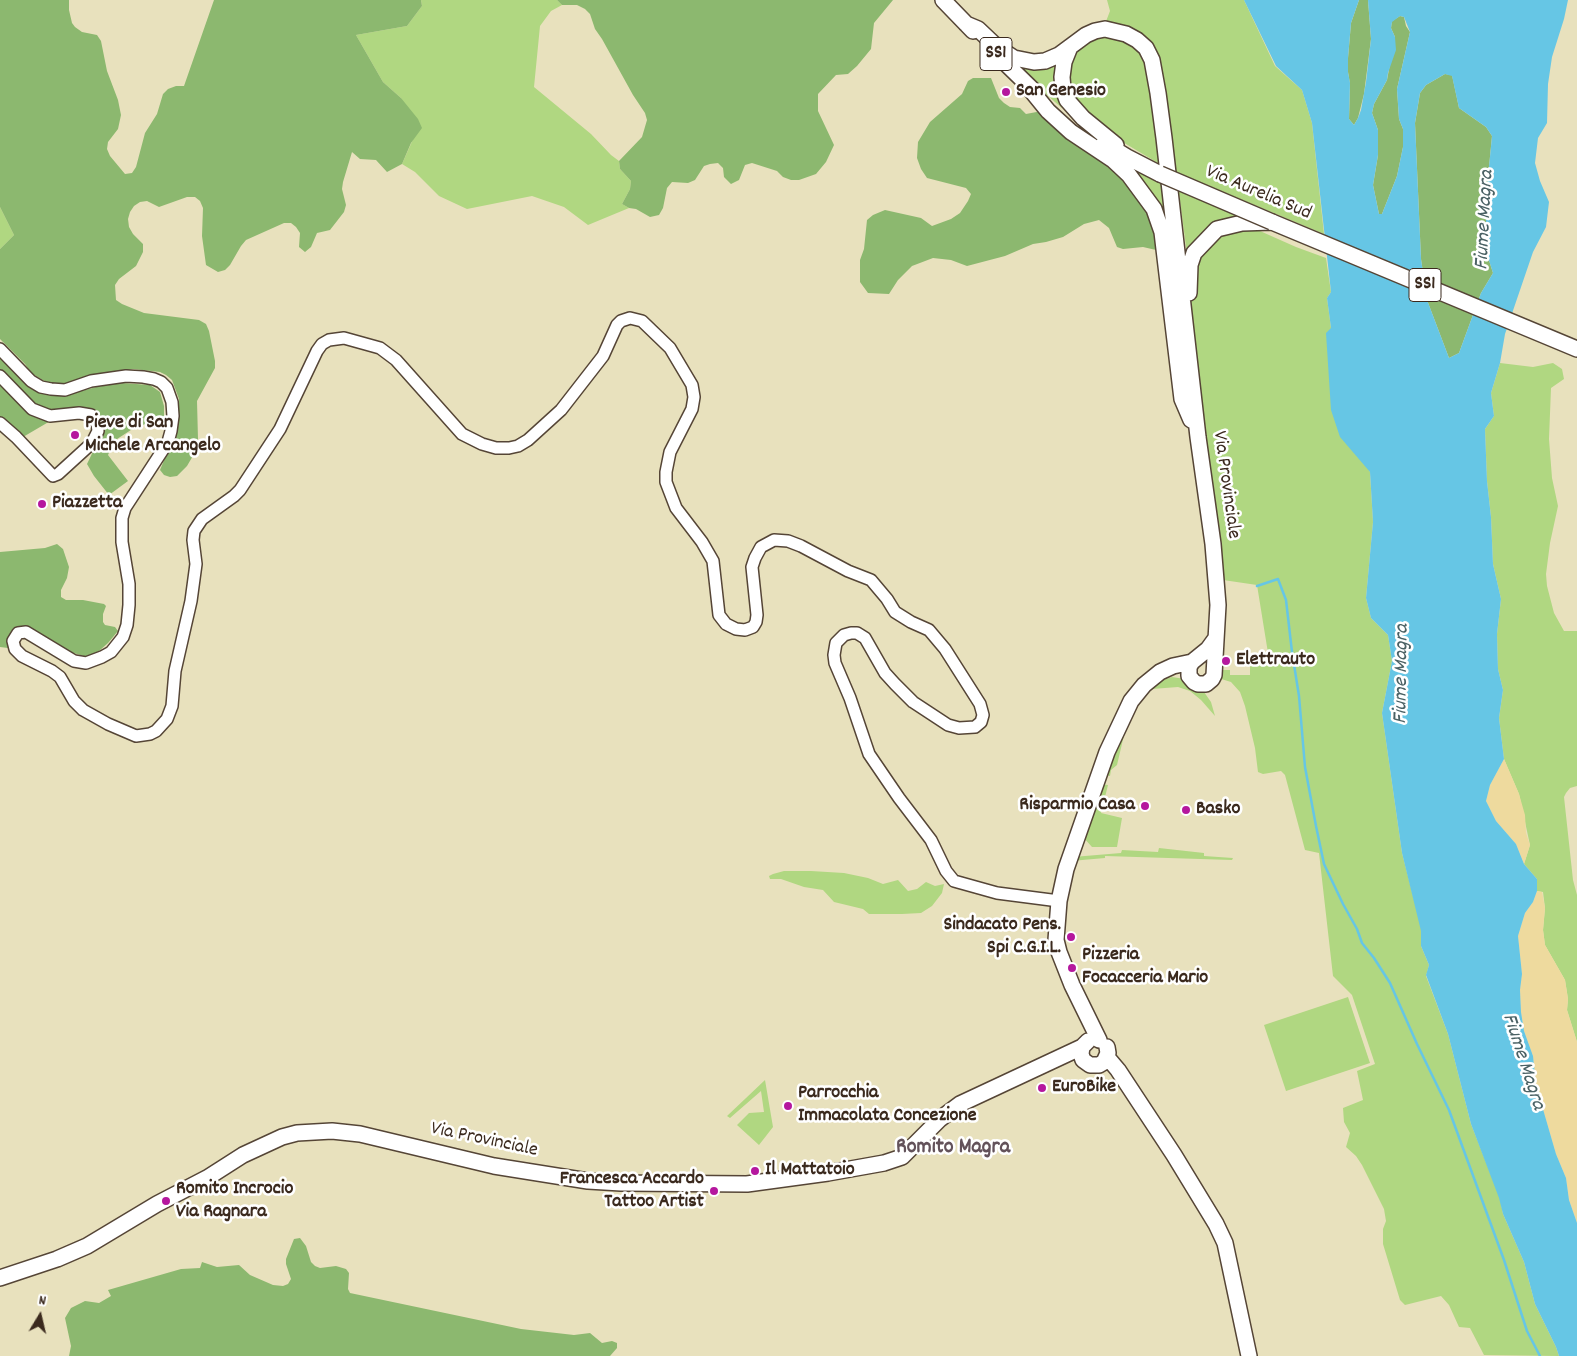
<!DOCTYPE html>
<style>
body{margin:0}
#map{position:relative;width:1577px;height:1356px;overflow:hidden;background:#e8e1bd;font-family:Dekko,sans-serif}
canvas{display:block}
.north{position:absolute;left:15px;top:1291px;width:50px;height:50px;-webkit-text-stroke:4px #fff;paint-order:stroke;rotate:9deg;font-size:14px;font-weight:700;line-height:20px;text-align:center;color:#3b2a1e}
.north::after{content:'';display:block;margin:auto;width:18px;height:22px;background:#3b2a1e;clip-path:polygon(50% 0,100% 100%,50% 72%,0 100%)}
</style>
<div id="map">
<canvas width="1577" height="1356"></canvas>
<div class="north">N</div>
</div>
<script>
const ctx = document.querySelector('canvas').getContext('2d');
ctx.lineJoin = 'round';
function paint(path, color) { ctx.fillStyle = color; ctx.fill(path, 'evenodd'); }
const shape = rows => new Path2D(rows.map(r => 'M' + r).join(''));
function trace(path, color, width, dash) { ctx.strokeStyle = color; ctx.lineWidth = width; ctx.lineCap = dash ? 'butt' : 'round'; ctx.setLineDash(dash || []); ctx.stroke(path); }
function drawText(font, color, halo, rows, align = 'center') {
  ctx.font = font + ' Dekko,sans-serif'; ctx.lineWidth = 5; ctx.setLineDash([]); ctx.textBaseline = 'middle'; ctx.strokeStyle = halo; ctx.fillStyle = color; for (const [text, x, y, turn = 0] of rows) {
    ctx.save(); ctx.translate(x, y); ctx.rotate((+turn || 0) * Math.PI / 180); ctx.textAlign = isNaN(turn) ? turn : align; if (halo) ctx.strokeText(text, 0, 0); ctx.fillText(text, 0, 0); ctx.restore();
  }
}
const green = shape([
 [421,0,557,0,562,5,551,11,540,26,534,87,591,134,611,155,619,161,620,169,631,181,630,189,622,204,629,208,588,225,564,207,532,196,467,209,439,196,415,172,402,164,414,137,401,98,383,82,356,35,407,26,422,6],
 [1107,0,1244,0,1275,66,1302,90,1312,123,1324,234,1173,171,1160,66,1105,24,1110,11],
 [1105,35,1126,40,1144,55,1163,166,1094,125,1066,87,1073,52,1080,44],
 [1057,61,1065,107,1062,108,1013,66],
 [1132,166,1164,183,1166,223,1131,171],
 [1178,186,1244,215,1223,219,1210,226,1200,234,1187,254],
 [0,207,14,235,0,249],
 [1242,223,1296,247,1326,258,1331,292,1327,298,1331,328,1370,472,1373,522,1366,598,1371,618,1388,635,1392,661,1382,713,1402,853,1422,931,1421,946,1429,965,1426,976,1448,1034,1471,1124,1500,1198,1503,1214,1524,1262,1535,1304,1556,1347,1559,1356,1484,1355,1470,1328,1459,1327,1449,1305,1441,1296,1405,1305,1400,1300,1383,1244,1383,1229,1386,1221,1384,1209,1362,1165,1356,1156,1346,1147,1350,1133,1344,1122,1343,1108,1363,1100,1357,1071,1375,1064,1352,995,1333,976,1319,853,1305,850,1285,775,1281,771,1263,774,1258,772,1255,748,1245,706,1240,692,1231,682,1218,678,1217,670,1230,670,1230,675,1250,675,1250,655,1268,653,1257,585,1223,580,1189,287,1199,247],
 [1500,363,1533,367,1553,363,1562,369,1564,379,1551,388,1549,439,1552,478,1558,506,1550,543,1546,574,1547,586,1554,613,1564,631,1577,631,1577,786,1570,788,1566,793,1564,797,1573,880,1577,895,1577,1042,1567,1010,1568,999,1565,980,1545,945,1543,930,1545,908,1543,892,1537,891,1537,879,1524,864,1530,845,1519,794,1504,759,1499,718,1503,690,1498,669,1497,634,1501,599,1493,564,1491,517,1487,481,1485,429,1494,416,1491,393],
 [1172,677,1185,679,1193,687,1204,692,1211,702,1215,716,1201,700,1190,691,1178,687,1152,689,1160,681],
 [1125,731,1117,765,1111,770,1110,776,1104,775],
 [1101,784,1108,785,1101,813,1122,818,1117,847,1092,847,1083,837],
 [1159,848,1204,853,1204,856,1233,858,1232,860,1105,856,1105,858,1071,861,1073,857,1121,853,1122,850,1158,852],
 [784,871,811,871,844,873,868,878,883,884,898,880,908,891,917,889,926,882,935,886,944,884,942,893,932,906,921,913,902,914,869,914,863,909,834,902,823,890,804,887,781,879,770,879,769,876,773,874],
 [1348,997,1370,1063,1286,1091,1264,1025],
 [765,1080,773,1127,759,1145,737,1125,749,1113,764,1112,761,1091,730,1118,727,1116]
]);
const forest = shape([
 [0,0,69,0,69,10,72,23,75,27,82,32,97,35,101,41,107,71,118,100,121,115,118,129,108,142,107,149,110,156,125,174,132,173,136,167,145,133,157,114,163,94,168,89,176,86,184,86,214,0,421,0,422,6,407,26,356,35,383,82,401,98,418,119,422,128,411,143,402,164,387,172,376,160,360,159,352,152,343,182,342,189,346,205,344,212,330,230,317,233,311,247,305,252,299,247,300,233,296,227,291,223,284,223,246,240,241,246,230,265,225,270,218,272,206,265,202,236,203,208,200,201,195,197,187,197,159,207,147,201,140,202,134,206,130,212,128,219,129,227,133,234,143,244,143,252,136,266,119,279,115,285,116,300,122,304,144,313,199,320,206,324,209,331,215,361,215,368,197,401,198,439,194,454,187,466,177,476,170,477,164,475,160,470,178,427,179,413,179,399,172,380,166,375,160,372,133,369,88,378,67,385,48,383,31,373,25,364,0,339,0,249,14,235,0,207],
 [557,0,893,0,874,23,871,49,857,66,848,74,836,75,818,94,818,111,834,145,826,162,816,174,799,180,791,180,783,177,777,171,752,163,745,165,739,180,731,184,724,177,723,168,718,163,710,164,704,166,695,180,688,183,672,182,667,188,663,208,659,215,650,217,636,209,629,208,622,204,630,189,631,181,620,169,619,161,642,137,647,120,645,113,633,95,602,39,595,29,590,14,585,9,577,5,562,5],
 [1359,0,1368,0,1371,39,1364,94,1358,118,1354,125,1349,119,1350,84,1348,72,1348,58,1351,23],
 [1400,16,1404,17,1406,26,1410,32,1397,89,1399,119,1403,129,1403,147,1397,176,1382,214,1379,214,1373,185,1378,155,1378,130,1372,113,1374,104,1387,80,1395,37,1391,28,1392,21],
 [1445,74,1452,75,1459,108,1486,127,1492,136,1486,198,1486,251,1493,273,1481,293,1459,353,1449,358,1427,300,1421,259,1415,123,1420,93,1426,85],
 [973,78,991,78,999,98,1004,103,1010,107,1020,108,1026,114,1047,110,1141,189,1164,249,1156,250,1143,247,1123,249,1117,247,1109,228,1099,220,1084,224,1063,237,1046,242,1033,244,1005,256,967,266,951,260,933,258,912,266,898,280,889,294,868,293,860,282,860,260,864,249,867,220,873,215,885,210,921,218,932,226,951,219,960,213,968,201,971,194,966,188,927,178,921,169,917,158,918,142,930,122,962,94,968,81],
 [0,356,50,394,67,395,96,387,122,383,150,385,160,392,164,406,164,418,134,428,114,441,108,455,128,481,109,495,94,476,87,464,101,435,99,421,47,410,36,405,0,371],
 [0,381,52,420,23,437,0,423],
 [57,544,63,549,69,567,67,578,61,590,61,597,66,600,83,600,104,604,106,606,103,614,103,622,105,625,115,627,118,631,108,643,99,651,87,657,67,651,22,629,8,648,0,647,0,552,45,548],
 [300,1238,306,1246,311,1262,315,1266,320,1268,336,1266,346,1269,349,1273,348,1289,350,1293,521,1329,574,1335,590,1333,602,1343,612,1341,617,1343,617,1348,610,1356,69,1356,71,1346,65,1318,71,1308,85,1301,99,1303,111,1296,108,1290,181,1269,200,1268,202,1262,217,1267,239,1265,250,1275,273,1285,283,1286,288,1284,291,1279,286,1264,286,1259,294,1239]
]);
const sand = shape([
 [1504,759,1519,794,1525,815,1526,833,1530,845,1524,864,1516,844,1496,821,1486,801,1490,785],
 [1537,891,1542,892,1545,908,1543,930,1545,945,1565,980,1568,999,1567,1010,1577,1042,1577,1223,1569,1200,1566,1178,1556,1154,1536,1085,1533,1056,1524,1031,1521,1012,1520,990,1522,974,1518,936,1525,913,1533,902]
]);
const water = shape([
 [1244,0,1359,0,1351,23,1348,58,1348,72,1350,83,1349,119,1354,125,1358,118,1361,110,1366,82,1371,39,1368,0,1568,0,1564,19,1552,57,1548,84,1547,123,1538,138,1535,163,1540,181,1549,202,1546,227,1533,252,1505,334,1500,363,1491,393,1494,416,1485,429,1487,481,1491,517,1493,564,1501,599,1497,634,1498,669,1503,690,1499,718,1504,759,1490,785,1486,801,1496,821,1516,844,1524,864,1537,879,1537,891,1533,902,1525,913,1518,936,1522,974,1520,990,1521,1012,1524,1031,1533,1056,1536,1085,1556,1154,1566,1178,1569,1200,1577,1223,1577,1356,1559,1356,1556,1347,1535,1304,1524,1262,1503,1214,1499,1198,1471,1124,1448,1034,1426,975,1429,965,1421,946,1421,931,1402,853,1382,713,1392,661,1388,635,1371,618,1366,598,1373,522,1370,472,1340,437,1331,410,1326,333,1331,328,1327,298,1331,292,1312,123,1302,90,1276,66],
 [1400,16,1404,17,1410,32,1397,89,1399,119,1403,129,1403,147,1397,176,1382,214,1379,214,1373,185,1378,155,1378,130,1372,113,1374,104,1387,80,1388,73,1396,50,1395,37,1391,28,1392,22],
 [1445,74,1452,76,1459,108,1486,127,1492,136,1486,198,1486,251,1493,273,1481,293,1459,353,1449,358,1427,300,1421,259,1415,123,1420,93,1426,85]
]);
const stream = shape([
 [1257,586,1278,579,1286,600,1292,652,1299,696,1305,767,1316,826,1324,864,1343,904,1357,929,1362,943,1374,958,1390,983,1417,1044,1449,1110,1504,1260,1527,1331,1540,1356]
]);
const minor = shape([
 [0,349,31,381,41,387,51,389,65,390,91,381,126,376,143,377,154,379,161,382,167,388,172,402,173,416,171,431,168,442,125,508,122,518,122,542,129,584,129,605,127,625,123,637,111,652,102,657,86,663,74,661,26,632,18,633,13,641,15,649,22,656,52,671,60,677,74,701,83,710,108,724,136,736,150,734,156,731,167,719,172,706,175,671,191,601,196,564,193,540,194,531,202,519,234,496,240,490,280,429,317,351,322,344,329,340,344,338,380,348,396,360,462,434,482,444,496,448,509,448,518,446,528,440,561,410,603,356,617,325,621,321,630,318,642,321,670,348,692,385,694,397,692,409,670,452,666,472,666,482,676,508,702,542,713,561,719,615,726,624,736,629,745,630,753,627,756,622,757,615,752,567,755,558,761,547,774,540,788,541,801,546,848,571,871,580,887,599,895,612,911,622,929,630,945,649,980,704,983,715,981,722,975,727,959,728,948,725,913,702,895,684,885,673,865,638,857,633,851,633,844,635,836,643,834,655,835,663,850,698,869,754,899,798,931,840,946,871,954,881,997,893,1059,901],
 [0,376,32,409,50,416,79,413,91,415,97,424,98,431,92,443,58,474,53,476,16,437,0,423]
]);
const major = shape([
 [943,0,973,31],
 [966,24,978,29,997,47,1014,58,1034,62,1045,61,1059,55,1086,35,1095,31,1105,29,1126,34,1137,40,1146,48,1152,60,1158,93,1164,138,1198,437,1213,544,1218,605,1214,675,1212,679,1206,684,1198,684,1194,682,1189,676,1189,667,1192,662,1208,649,1216,638],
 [1070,47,1064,62,1062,77,1063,89,1067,100,1083,118,1116,145],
 [996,54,1034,91],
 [1026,84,1048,111,1071,132,1113,160,1129,175,1154,209,1162,232,1164,249,1182,399,1191,420],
 [1104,143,1127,157,1160,174],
 [1189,293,1190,265,1194,253,1217,229,1242,223,1272,222,1577,349],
 [1099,1040,1072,985,1059,952,1056,940,1059,901,1066,869,1107,752,1131,701,1144,685,1160,672,1173,666,1192,662],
 [1088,1041,1082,1047,1081,1054,1083,1060,1090,1065,1099,1065,1104,1062,1108,1053,1107,1047],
 [1107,1057,1118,1070,1174,1155,1216,1224,1225,1243,1249,1356],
 [0,1278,57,1259,87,1246,157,1204,207,1178,243,1155,282,1137,297,1133,332,1131,360,1134,494,1166,588,1181,621,1183,747,1184,828,1173,884,1163,902,1157,940,1119,960,1104,1082,1047]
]);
const majorBridge = shape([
 [1160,174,1272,222]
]);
const markers = [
 [1006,92,5,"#b5179e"],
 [75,435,5,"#b5179e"],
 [42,504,5,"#b5179e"],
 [1226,661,5,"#b5179e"],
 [1145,806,5,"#b5179e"],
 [1186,810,5,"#b5179e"],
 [1071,937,5,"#b5179e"],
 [1072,968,5,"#b5179e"],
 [1042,1088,5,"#b5179e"],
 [788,1106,5,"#b5179e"],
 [755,1171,5,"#b5179e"],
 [714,1191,5,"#b5179e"],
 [166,1201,5,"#b5179e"]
];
const shields = [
 [996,54,32],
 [1425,285,32]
];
const shieldNames = [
 ["SS1",996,54],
 ["SS1",1425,285]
];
const poiNames = [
 ["San Genesio",1016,92],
 ["Pieve di San",85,424],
 ["Michele Arcangelo",85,447],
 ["Piazzetta",52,504],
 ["Elettrauto",1236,661],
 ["Risparmio Casa",1135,806,"right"],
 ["Basko",1196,810],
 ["Sindacato Pens.",1061,926,"right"],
 ["Spi C.G.I.L.",1061,949,"right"],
 ["Pizzeria",1082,956],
 ["Focacceria Mario",1082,979],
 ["EuroBike",1052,1088],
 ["Parrocchia",798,1094],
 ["Immacolata Concezione",798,1117],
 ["Il Mattatoio",765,1171],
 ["Francesca Accardo",704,1180,"right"],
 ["Tattoo Artist",704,1203,"right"],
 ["Romito Incrocio",176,1190],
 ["Via Ragnara",176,1213]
];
const streetNames = [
 ["Via Aurelia Sud",1258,194,23],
 ["Via Provinciale",1225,485,82],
 ["Via Provinciale",484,1141,12]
];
const waterNames = [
 ["Fiume Magra",1486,220,-87],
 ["Fiume Magra",1403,674,-89],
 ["Fiume Magra",1522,1062,72]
];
const quarterNames = [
 ["Romito Magra",953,1149]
];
paint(green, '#b0d781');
paint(forest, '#8cb86f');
paint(sand, '#eeda9e');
paint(water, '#66c6e5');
trace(stream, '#66c6e5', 2.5);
trace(minor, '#554536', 14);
trace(major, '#554536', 18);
trace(minor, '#fff', 11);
trace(major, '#fff', 15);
trace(majorBridge, '#554536', 18, []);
trace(majorBridge, '#fff', 15);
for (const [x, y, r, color] of markers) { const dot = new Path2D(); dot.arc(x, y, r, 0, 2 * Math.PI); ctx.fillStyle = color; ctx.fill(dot); trace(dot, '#fff', 2); }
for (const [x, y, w] of shields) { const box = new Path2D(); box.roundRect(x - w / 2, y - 16.5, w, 33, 4); ctx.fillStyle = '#fff'; ctx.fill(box); trace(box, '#3b2a1e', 1); }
drawText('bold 19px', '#3b2a1e', null, shieldNames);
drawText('bold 20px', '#3b2a1e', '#fff', poiNames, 'left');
drawText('20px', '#3b2a1e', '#fff', streetNames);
drawText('italic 21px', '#4a6164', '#fff', waterNames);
drawText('bold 22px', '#63525a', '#fff', quarterNames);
</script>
